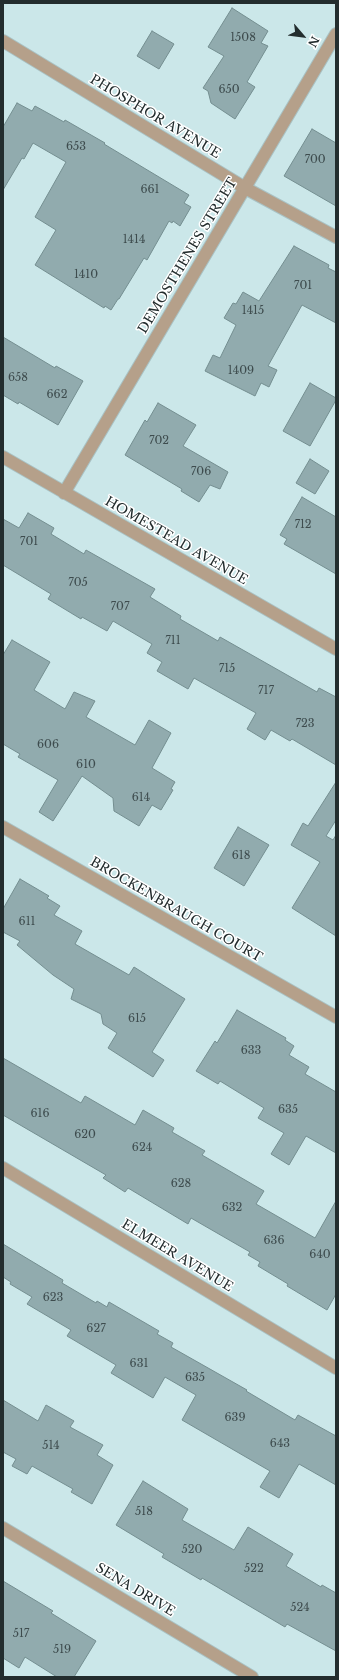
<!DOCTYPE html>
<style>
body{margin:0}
#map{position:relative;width:339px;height:1680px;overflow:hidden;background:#cbe7e9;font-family:"Libre Baskerville",serif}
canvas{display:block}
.frame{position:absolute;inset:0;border:4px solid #232d2e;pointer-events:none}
.north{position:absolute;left:283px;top:16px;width:40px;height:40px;-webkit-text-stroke:3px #fff;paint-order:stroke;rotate:118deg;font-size:11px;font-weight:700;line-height:16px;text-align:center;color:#232d2e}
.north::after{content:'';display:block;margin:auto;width:14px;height:18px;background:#232d2e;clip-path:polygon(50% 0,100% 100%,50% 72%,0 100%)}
</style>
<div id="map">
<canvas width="339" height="1680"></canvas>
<div class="frame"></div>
<div class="north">N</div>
</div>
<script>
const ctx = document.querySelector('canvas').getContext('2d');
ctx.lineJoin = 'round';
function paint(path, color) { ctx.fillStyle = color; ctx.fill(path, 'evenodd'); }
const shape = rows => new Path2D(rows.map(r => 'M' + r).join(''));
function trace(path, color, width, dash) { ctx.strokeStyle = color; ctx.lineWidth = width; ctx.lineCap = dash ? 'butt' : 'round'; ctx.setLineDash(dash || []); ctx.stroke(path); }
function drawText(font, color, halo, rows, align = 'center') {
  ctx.font = font + ' "Libre Baskerville",serif'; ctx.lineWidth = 3; ctx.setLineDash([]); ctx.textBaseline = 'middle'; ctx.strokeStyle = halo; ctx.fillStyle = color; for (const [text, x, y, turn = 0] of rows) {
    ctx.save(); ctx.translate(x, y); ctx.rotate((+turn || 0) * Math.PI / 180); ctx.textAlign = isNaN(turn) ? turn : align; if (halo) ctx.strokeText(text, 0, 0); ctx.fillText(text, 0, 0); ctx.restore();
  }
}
const building = shape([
 [232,8,268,31,261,43,268,46,247,82,255,87,235,119,211,103,208,91,203,88,224,56,208,47,232,8],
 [152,31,174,44,159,69,137,56,152,31],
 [17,103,32,111,35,106,64,122,65,120,105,143,104,144,189,195,184,203,191,207,180,226,173,221,172,223,169,221,147,260,144,258,119,299,118,299,111,310,105,306,104,308,35,265,56,230,35,217,66,162,33,143,24,159,22,158,3,190,3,127,17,103],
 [312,129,336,143,336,206,284,176,312,129],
 [294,246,329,265,328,268,336,272,336,323,302,305,268,366,277,370,269,387,261,383,255,396,205,371,213,355,220,358,236,325,224,318,233,303,236,304,243,292,259,301,294,246],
 [3,337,55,368,56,366,83,381,58,425,19,402,18,404,3,395,3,337],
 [310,383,336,398,336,400,310,446,283,431,310,383],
 [158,403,196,425,183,446,228,472,220,489,210,485,199,502,181,491,182,489,125,455,145,420,147,422,158,403],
 [310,459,329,471,315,494,296,483,310,459],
 [302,497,336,517,336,574,284,544,287,539,280,535,302,497],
 [28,513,54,528,51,534,84,554,86,550,155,589,150,597,181,616,180,619,218,641,220,637,317,692,319,688,336,697,336,765,292,739,290,741,271,730,265,740,247,729,256,713,194,678,188,689,157,671,162,662,147,653,152,644,113,621,107,631,82,617,81,619,48,599,51,594,3,565,3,519,19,528,28,513],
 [12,640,50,662,34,690,65,709,74,692,95,701,86,717,135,745,149,720,171,733,152,768,175,782,171,789,173,790,161,810,152,805,139,826,114,811,113,798,82,776,53,821,39,812,58,780,18,757,20,754,3,744,3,655,12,640],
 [336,782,336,820,326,836,333,840,336,835,336,936,292,908,320,862,291,845,303,823,308,826,336,782],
 [238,827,269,845,244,886,214,868,238,827],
 [20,879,49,896,47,898,60,906,54,915,82,931,75,944,129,975,134,967,185,999,152,1052,164,1060,153,1077,108,1048,117,1033,103,1024,101,1014,71,999,74,989,53,975,17,945,20,941,3,932,3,909,20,879],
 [237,1010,286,1038,285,1040,294,1046,289,1055,309,1067,305,1074,336,1092,336,1153,306,1136,289,1165,271,1154,284,1133,258,1118,264,1108,220,1081,218,1084,196,1071,215,1041,217,1043,237,1010],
 [3,1058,81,1103,85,1096,135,1125,143,1110,174,1128,172,1132,205,1151,202,1155,264,1191,256,1204,315,1238,336,1201,336,1294,327,1310,287,1286,288,1284,258,1266,260,1262,248,1255,250,1252,191,1218,188,1224,128,1188,125,1192,103,1178,106,1175,3,1115,3,1058],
 [3,1244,63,1280,62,1283,96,1303,97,1301,107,1307,109,1302,159,1331,157,1334,173,1343,171,1347,247,1390,246,1391,295,1420,298,1415,336,1436,336,1485,299,1464,279,1498,260,1487,270,1471,182,1420,196,1395,165,1377,153,1398,111,1373,116,1365,67,1336,71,1330,27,1304,32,1297,10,1284,11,1282,3,1277,3,1244],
 [3,1400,38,1421,46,1405,74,1421,70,1427,103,1445,97,1455,113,1465,92,1504,71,1492,73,1489,32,1466,27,1474,12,1466,16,1459,3,1452,3,1400],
 [143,1481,188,1509,182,1520,234,1550,248,1527,293,1554,286,1566,321,1587,322,1585,336,1593,336,1651,287,1624,285,1627,202,1578,201,1580,162,1557,164,1554,116,1525,143,1481],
 [3,1581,53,1611,51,1613,96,1641,74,1677,57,1677,25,1657,19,1668,3,1658,3,1581]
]);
const minor = shape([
 [3,41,245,188,336,237],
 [3,457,336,649],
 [64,493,336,34],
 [3,827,336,1017],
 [3,1168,336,1368],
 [3,1528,252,1677]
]);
const numberNames = [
 ["1508",243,38],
 ["650",229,90],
 ["653",76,147],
 ["700",315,160],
 ["661",150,190],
 ["1414",134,240],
 ["1410",86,275],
 ["701",303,286],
 ["1415",253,311],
 ["1409",241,371],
 ["658",18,378],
 ["662",57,395],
 ["702",159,441],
 ["706",201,472],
 ["712",303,525],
 ["701",29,542],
 ["705",78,583],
 ["707",120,607],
 ["711",173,641],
 ["715",227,669],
 ["717",266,691],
 ["723",305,724],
 ["606",48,745],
 ["610",86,765],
 ["614",141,798],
 ["618",241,856],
 ["611",27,922],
 ["615",137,1019],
 ["633",251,1051],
 ["635",288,1110],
 ["616",40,1114],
 ["620",85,1135],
 ["624",142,1148],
 ["628",181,1184],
 ["632",232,1208],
 ["636",274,1241],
 ["640",320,1255],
 ["623",53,1298],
 ["627",96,1329],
 ["631",139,1364],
 ["635",195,1378],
 ["639",235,1418],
 ["643",280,1444],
 ["514",51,1446],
 ["518",144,1512],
 ["520",192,1550],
 ["522",254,1569],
 ["524",300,1608],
 ["517",21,1634],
 ["519",62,1650]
];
const streetNames = [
 ["PHOSPHOR AVENUE",155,117,31],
 ["DEMOSTHENES STREET",188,256,-59],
 ["HOMESTEAD AVENUE",176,541,30],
 ["BROCKENBRAUGH COURT",176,910,30],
 ["ELMEER AVENUE",177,1256,31],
 ["SENA DRIVE",135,1590,31]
];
paint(building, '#91abae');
trace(building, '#748e90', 1);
trace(minor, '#a9c2c4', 14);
trace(minor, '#b5a08a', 12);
drawText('11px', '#3e4c4e', null, numberNames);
drawText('13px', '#232d2e', '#fff', streetNames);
</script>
